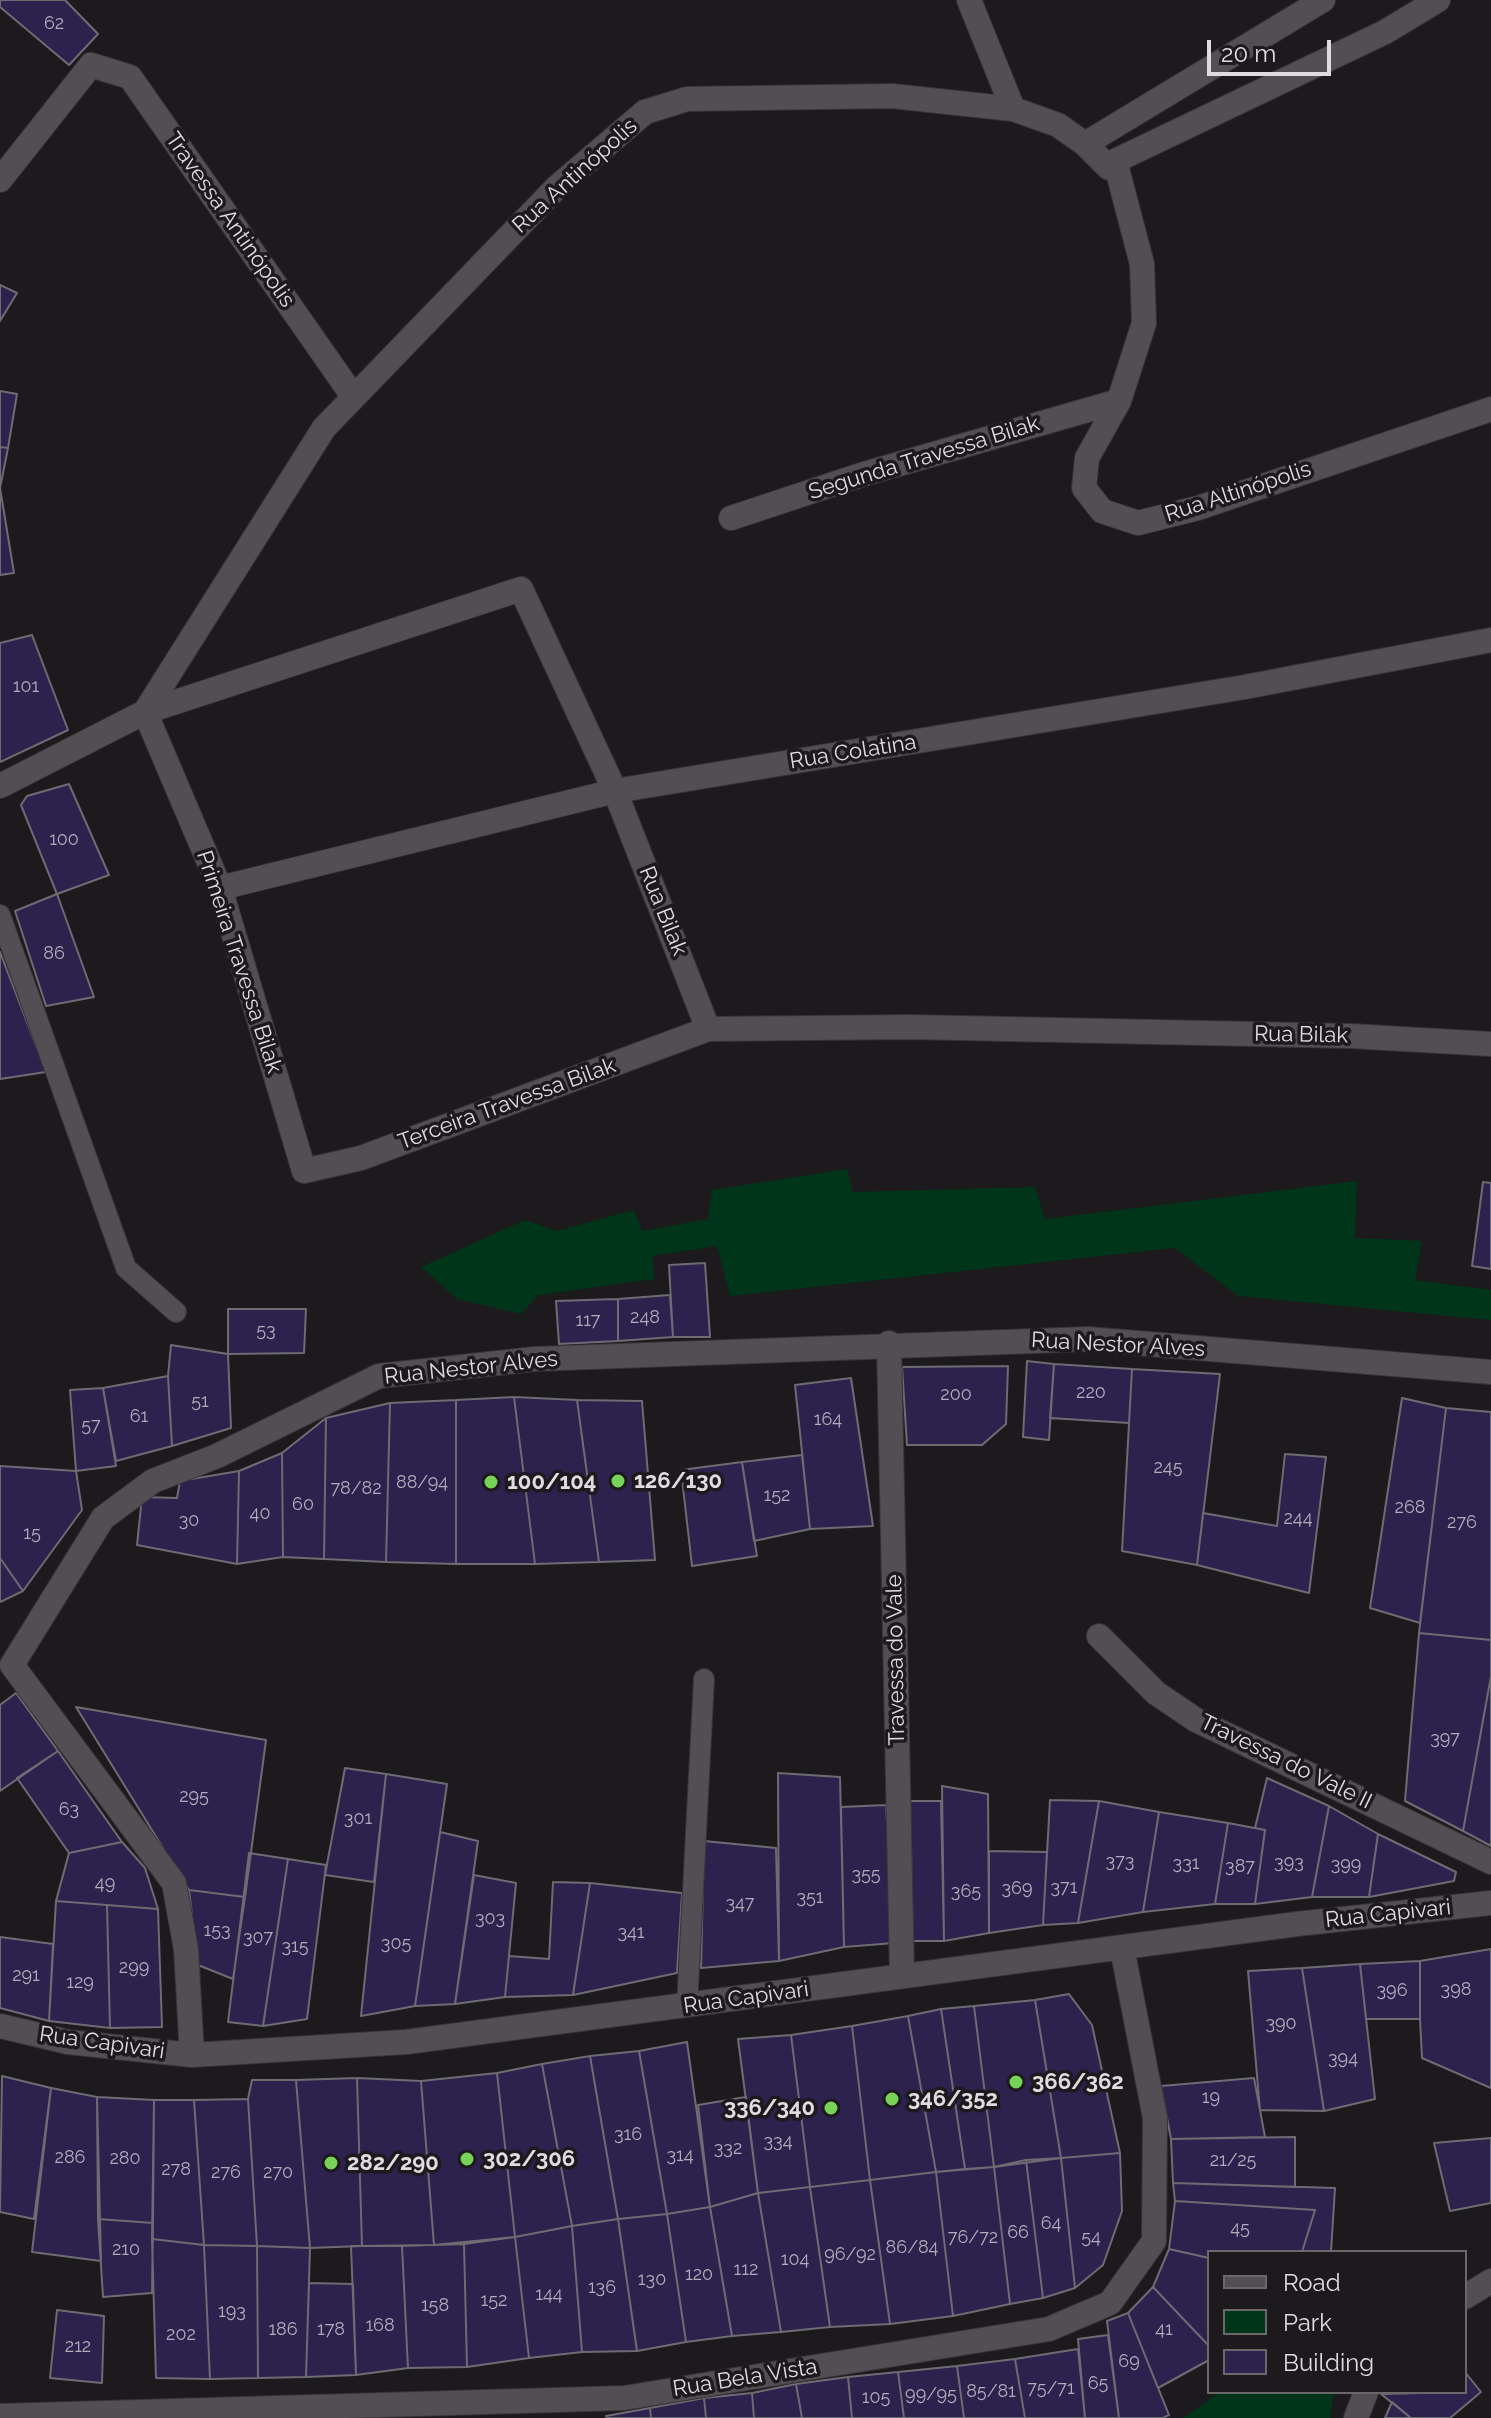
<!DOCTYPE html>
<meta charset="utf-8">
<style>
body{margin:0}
#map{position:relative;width:1491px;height:2418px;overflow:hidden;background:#1d1a1e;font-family:Raleway,sans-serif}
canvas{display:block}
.legend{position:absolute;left:1207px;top:2250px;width:260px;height:144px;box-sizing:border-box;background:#1d1a1e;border:2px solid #6a686b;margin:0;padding:10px 14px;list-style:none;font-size:24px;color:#dedcdf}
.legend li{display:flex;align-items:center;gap:16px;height:40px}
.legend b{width:40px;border:2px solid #6a686b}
.scale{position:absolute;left:1207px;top:40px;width:124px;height:36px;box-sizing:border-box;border:4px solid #dedcdf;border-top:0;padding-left:10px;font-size:24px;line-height:28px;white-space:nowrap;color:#dedcdf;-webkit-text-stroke:6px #1d1a1e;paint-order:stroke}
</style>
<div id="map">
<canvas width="1491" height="2418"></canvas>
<ul class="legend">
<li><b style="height:10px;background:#524e53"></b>Road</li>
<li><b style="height:22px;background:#003519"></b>Park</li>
<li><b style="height:22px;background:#2d214d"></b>Building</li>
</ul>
<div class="scale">20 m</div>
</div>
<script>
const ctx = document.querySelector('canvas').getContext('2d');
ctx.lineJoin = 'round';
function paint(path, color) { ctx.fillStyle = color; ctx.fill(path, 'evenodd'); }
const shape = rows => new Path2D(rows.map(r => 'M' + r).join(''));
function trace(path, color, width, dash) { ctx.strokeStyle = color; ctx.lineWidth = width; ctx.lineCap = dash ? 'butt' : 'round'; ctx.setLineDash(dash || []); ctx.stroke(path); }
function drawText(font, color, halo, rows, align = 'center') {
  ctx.font = font + ' Raleway,sans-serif'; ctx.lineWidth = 7; ctx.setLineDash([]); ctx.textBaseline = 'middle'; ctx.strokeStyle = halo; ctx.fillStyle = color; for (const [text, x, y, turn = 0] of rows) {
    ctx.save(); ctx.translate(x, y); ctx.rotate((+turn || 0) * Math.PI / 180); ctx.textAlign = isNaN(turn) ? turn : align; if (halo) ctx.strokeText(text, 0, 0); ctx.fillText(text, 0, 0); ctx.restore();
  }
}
const green = shape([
 [847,1169,853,1192,1035,1187,1045,1219,1357,1181,1355,1238,1422,1241,1415,1280,1491,1290,1491,1320,1238,1296,1175,1248,730,1296,717,1246,652,1256,655,1279,538,1295,521,1314,457,1299,421,1267,525,1220,556,1231,634,1210,642,1231,708,1219,712,1190],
 [1220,2392,1334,2392,1330,2418,1183,2418]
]);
const building = shape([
 [0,0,65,0,98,34,69,65,0,7,0,0],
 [0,285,17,293,0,321,0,285],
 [0,391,17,394,8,448,0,447,0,391],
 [0,447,8,448,0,488,0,447],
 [0,488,14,573,0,575,0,488],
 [32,635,68,730,0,762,0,643,32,635],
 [69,784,109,875,57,894,21,805,27,796,69,784],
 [57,894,94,997,46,1006,15,911,57,894],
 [0,952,46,1072,0,1079,0,952],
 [1483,1182,1491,1183,1491,1269,1472,1266,1483,1182],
 [705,1263,710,1337,673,1337,669,1265,705,1263],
 [670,1295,673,1337,618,1341,618,1299,670,1295],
 [618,1299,618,1341,559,1344,556,1301,618,1299],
 [228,1309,306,1309,304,1353,228,1354,228,1309],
 [171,1345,228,1354,231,1428,172,1446,168,1376,171,1345],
 [1027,1361,1054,1364,1049,1440,1023,1437,1027,1361],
 [1054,1364,1132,1369,1129,1423,1050,1418,1054,1364],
 [1008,1366,1006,1424,982,1445,907,1445,902,1367,1008,1366],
 [1132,1369,1220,1374,1197,1565,1122,1551,1132,1369],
 [168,1376,172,1446,116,1461,103,1388,168,1376],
 [851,1378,873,1526,810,1529,795,1385,851,1378],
 [103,1388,116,1466,76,1471,70,1390,103,1388],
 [514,1397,535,1564,456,1564,456,1400,514,1397],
 [514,1397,577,1400,599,1562,535,1564,514,1397],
 [1402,1398,1446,1408,1420,1623,1370,1608,1402,1398],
 [456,1400,456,1564,386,1562,390,1403,456,1400],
 [577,1400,642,1401,655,1560,599,1562,577,1400],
 [390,1403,386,1562,324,1559,326,1418,390,1403],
 [1446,1408,1491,1412,1491,1640,1419,1633,1446,1408],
 [326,1418,324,1559,283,1557,282,1453,326,1418],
 [282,1453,283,1557,237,1564,239,1471,282,1453],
 [1285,1454,1326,1457,1309,1593,1197,1565,1203,1513,1277,1526,1285,1454],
 [802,1455,810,1529,754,1541,742,1462,802,1455],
 [742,1462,757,1556,692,1566,681,1470,742,1462],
 [0,1466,76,1471,82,1510,23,1591,0,1558,0,1466],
 [239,1471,237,1564,137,1545,142,1497,177,1498,180,1481,239,1471],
 [0,1558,23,1591,0,1602,0,1558],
 [1419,1633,1491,1640,1491,1676,1463,1831,1405,1801,1419,1633],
 [1491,1676,1491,1846,1463,1831,1491,1676],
 [16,1693,58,1751,0,1791,0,1705,16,1693],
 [76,1707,266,1740,245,1897,189,1890,76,1707],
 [58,1751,122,1842,69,1853,17,1778,58,1751],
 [345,1768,386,1774,374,1882,325,1875,345,1768],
 [778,1773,840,1777,844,1947,779,1961,778,1773],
 [386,1774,447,1784,415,2006,361,2016,386,1774],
 [1267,1778,1329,1806,1312,1897,1255,1904,1265,1830,1255,1828,1267,1778],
 [942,1786,988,1794,989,1933,944,1941,942,1786],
 [1050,1800,1099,1801,1078,1923,1043,1925,1050,1800],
 [910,1801,941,1801,944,1941,913,1941,910,1801],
 [1099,1801,1159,1812,1143,1912,1078,1923,1099,1801],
 [886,1805,894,1943,844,1947,841,1807,886,1805],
 [1329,1806,1378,1834,1369,1897,1312,1897,1329,1806],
 [1159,1812,1228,1823,1215,1904,1143,1912,1159,1812],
 [1228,1823,1265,1830,1255,1904,1215,1904,1228,1823],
 [440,1832,478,1841,455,2004,415,2006,440,1832],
 [1378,1834,1456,1872,1454,1881,1369,1897,1378,1834],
 [704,1841,776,1848,779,1961,701,1968,704,1841],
 [122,1842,145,1868,158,1909,56,1901,69,1853,122,1842],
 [989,1851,1047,1852,1043,1925,989,1933,989,1851],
 [249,1853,288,1859,263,2026,228,2022,249,1853],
 [288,1859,326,1865,307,2019,263,2026,288,1859],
 [474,1875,516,1883,505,1997,455,2004,474,1875],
 [553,1882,590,1883,573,1995,505,1997,509,1956,549,1959,553,1882],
 [590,1883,682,1893,677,1973,573,1995,590,1883],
 [189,1890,245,1897,233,1979,198,1965,189,1890],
 [56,1901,107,1905,110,2028,49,2021,56,1901],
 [107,1905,158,1909,162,2027,110,2028,107,1905],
 [0,1937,53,1944,49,2021,0,2008,0,1937],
 [1491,1949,1491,2088,1422,2058,1420,2019,1420,1961,1491,1949],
 [1420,1961,1420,2019,1366,2019,1360,1964,1420,1961],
 [1360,1964,1375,2099,1324,2111,1302,1968,1360,1964],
 [1302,1968,1324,2111,1260,2110,1248,1971,1302,1968],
 [1069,1994,1092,2025,1120,2153,1061,2158,1035,2000,1069,1994],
 [1035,2000,1061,2158,994,2167,974,2006,1035,2000],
 [974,2006,994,2167,965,2169,941,2009,974,2006],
 [941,2009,965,2169,936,2172,908,2016,941,2009],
 [908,2016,936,2172,870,2180,852,2026,908,2016],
 [852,2026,870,2180,810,2187,791,2035,852,2026],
 [791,2035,810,2187,758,2193,738,2039,791,2035],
 [687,2042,710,2207,667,2214,639,2051,687,2042],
 [639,2051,667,2214,618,2219,590,2056,639,2051],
 [590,2056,618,2219,572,2226,542,2064,590,2056],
 [542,2064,572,2226,515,2237,497,2073,542,2064],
 [497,2073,515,2237,434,2245,421,2081,497,2073],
 [2,2076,51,2088,34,2219,0,2212,2,2076],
 [357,2078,362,2246,310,2248,296,2080,357,2078],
 [357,2078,421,2081,434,2245,362,2246,357,2078],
 [1254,2078,1265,2137,1171,2139,1161,2086,1254,2078],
 [252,2080,296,2080,310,2248,257,2246,248,2099,252,2080],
 [51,2088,97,2097,101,2261,32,2252,51,2088],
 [97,2097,154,2100,153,2223,98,2219,97,2097],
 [746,2097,758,2193,710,2207,698,2105,746,2097],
 [248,2099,257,2246,204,2245,194,2100,248,2099],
 [154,2100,194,2100,204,2245,152,2239,154,2100],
 [1295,2137,1295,2187,1173,2183,1171,2139,1295,2137],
 [1491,2138,1491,2203,1450,2211,1434,2143,1491,2138],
 [1120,2153,1122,2211,1103,2265,1075,2288,1061,2158,1120,2153],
 [1061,2158,1075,2288,1043,2298,1026,2160,1061,2158],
 [1026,2160,1043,2298,1010,2304,994,2167,1026,2160],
 [994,2167,1010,2304,953,2316,936,2172,994,2167],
 [936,2172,953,2316,890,2324,870,2180,936,2172],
 [870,2180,890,2324,830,2327,810,2187,870,2180],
 [1173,2183,1335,2188,1331,2252,1302,2252,1315,2210,1175,2201,1173,2183],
 [810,2187,830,2327,781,2332,758,2193,810,2187],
 [758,2193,781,2332,732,2336,710,2207,758,2193],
 [1175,2201,1315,2210,1302,2252,1209,2252,1209,2258,1169,2249,1175,2201],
 [710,2207,732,2336,686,2342,667,2214,710,2207],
 [667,2214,686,2342,637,2351,618,2219,667,2214],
 [98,2219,153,2223,152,2293,103,2297,98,2219],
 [618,2219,637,2351,582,2352,572,2226,618,2219],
 [572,2226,582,2352,529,2358,515,2237,572,2226],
 [515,2237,529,2358,467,2367,464,2244,515,2237],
 [152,2239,204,2245,210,2379,156,2378,152,2239],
 [464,2244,467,2367,408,2368,402,2246,464,2244],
 [204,2245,257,2246,258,2378,210,2379,204,2245],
 [257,2246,310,2248,306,2377,258,2378,257,2246],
 [351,2246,402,2246,408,2368,356,2375,351,2246],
 [1169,2249,1209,2258,1209,2346,1153,2287,1169,2249],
 [309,2283,353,2284,356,2375,306,2377,309,2283],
 [1153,2287,1209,2346,1209,2360,1158,2388,1128,2313,1153,2287],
 [57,2310,104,2316,102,2383,50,2378,57,2310],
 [1128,2313,1169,2415,1163,2418,1119,2418,1107,2321,1128,2313],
 [1108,2335,1119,2418,1085,2418,1078,2339,1108,2335],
 [1078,2349,1085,2418,1025,2418,1015,2359,1078,2349],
 [1015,2359,1025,2418,964,2418,957,2366,1015,2359],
 [957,2366,964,2418,904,2418,898,2372,957,2366],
 [898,2372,904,2418,852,2418,848,2377,898,2372],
 [1465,2372,1481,2392,1450,2418,1411,2418,1381,2394,1465,2392,1465,2372],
 [848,2377,852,2418,802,2418,796,2384,848,2377],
 [796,2384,802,2418,754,2418,752,2393,796,2384],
 [752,2393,754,2418,706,2418,704,2398,752,2393],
 [704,2398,706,2418,651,2418,650,2408,704,2398],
 [1392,2402,1411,2418,1385,2418,1392,2402],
 [650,2408,651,2418,607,2418,606,2416,650,2408]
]);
const lane = shape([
 [0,915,126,1268,176,1312],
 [687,2006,704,1679]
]);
const street = shape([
 [969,0,1013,109],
 [1085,144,1323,0],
 [1115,161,1385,32,1438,0],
 [0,180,91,65,130,77,353,396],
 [1491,409,1198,508,1138,523,1102,511,1084,488,1087,458,1119,401,1144,323,1142,264,1115,161,1109,168,1085,144,1058,125,1013,109,892,96,687,99,645,112,556,188,324,428,145,712,220,888,304,1171,361,1158,708,1029,910,1027,1351,1036,1491,1044],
 [731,518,864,474,1119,401],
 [0,786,145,712,521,589,615,791,708,1029],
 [220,888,615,791,1245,687,1491,640],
 [889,1343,902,1976],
 [1099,1636,1156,1693,1196,1720,1491,1862],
 [0,2026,68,2042,192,2055,406,2042,1297,1924,1491,1903],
 [192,2055,186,1949,174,1883,12,1665,103,1518,153,1481,217,1456,379,1376,535,1359,1088,1339,1491,1372],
 [1465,2297,1491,2281],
 [0,2416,624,2398,1049,2329,1110,2303,1154,2241,1155,2118,1122,1948],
 [1356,2418,1366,2392]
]);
const markers = [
 [618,1481,8,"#78d158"],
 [491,1482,8,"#78d158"],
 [1016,2082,8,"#78d158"],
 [892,2099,8,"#78d158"],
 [831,2108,8,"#78d158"],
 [467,2159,8,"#78d158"],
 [331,2163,8,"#78d158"]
];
const numberNames = [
 ["62",54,24],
 ["101",26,687],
 ["100",64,840],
 ["86",54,954],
 ["248",645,1318],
 ["117",588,1321],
 ["53",266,1331],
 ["220",1091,1393],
 ["200",956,1395],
 ["51",200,1402],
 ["61",139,1417],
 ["164",828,1420],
 ["57",91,1426],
 ["245",1168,1468],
 ["88/94",422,1483],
 ["78/82",356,1489],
 ["152",777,1496],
 ["60",303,1505],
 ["268",1410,1508],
 ["40",260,1514],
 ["244",1298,1519],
 ["30",189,1521],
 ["276",1462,1523],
 ["15",32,1534],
 ["397",1445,1739],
 ["295",194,1797],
 ["63",69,1810],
 ["301",358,1819],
 ["373",1120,1862],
 ["393",1289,1863],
 ["331",1186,1864],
 ["399",1346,1865],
 ["387",1240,1867],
 ["355",866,1875],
 ["49",105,1884],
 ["371",1064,1888],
 ["369",1017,1889],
 ["365",966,1892],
 ["351",810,1898],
 ["347",740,1904],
 ["303",490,1919],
 ["153",217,1931],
 ["341",631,1933],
 ["307",258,1938],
 ["305",396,1944],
 ["315",295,1947],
 ["299",134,1968],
 ["291",26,1976],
 ["129",80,1983],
 ["398",1456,1990],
 ["396",1392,1991],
 ["390",1281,2024],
 ["394",1343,2059],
 ["19",1211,2098],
 ["316",628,2135],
 ["334",778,2142],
 ["332",728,2149],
 ["314",680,2156],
 ["286",70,2158],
 ["280",125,2159],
 ["21/25",1233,2161],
 ["278",176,2170],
 ["276",226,2173],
 ["270",278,2173],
 ["64",1051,2224],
 ["45",1240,2229],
 ["66",1018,2233],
 ["76/72",973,2238],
 ["54",1091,2238],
 ["86/84",912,2248],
 ["210",126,2250],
 ["96/92",850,2255],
 ["104",795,2260],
 ["112",746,2270],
 ["120",699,2275],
 ["130",652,2280],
 ["136",602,2288],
 ["144",549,2295],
 ["152",494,2301],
 ["158",435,2306],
 ["193",232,2312],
 ["168",380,2326],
 ["186",283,2330],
 ["178",331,2330],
 ["41",1164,2330],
 ["202",181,2335],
 ["212",78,2347],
 ["69",1129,2362],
 ["65",1098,2384],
 ["75/71",1051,2389],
 ["85/81",991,2392],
 ["99/95",931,2395],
 ["105",876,2398]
];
const streetNames = [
 ["Rua Antinópolis",575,176,-42],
 ["Travessa Antinópolis",230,220,55],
 ["Segunda Travessa Bilak",924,458,-17],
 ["Rua Altinópolis",1238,492,-18],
 ["Rua Colatina",853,752,-9],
 ["Rua Bilak",663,911,68],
 ["Primeira Travessa Bilak",239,962,72],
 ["Rua Bilak",1301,1035,1],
 ["Terceira Travessa Bilak",507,1104,-20],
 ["Rua Nestor Alves",1118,1345,3],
 ["Rua Nestor Alves",471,1368,-6],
 ["Travessa do Vale",896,1660,-91],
 ["Travessa do Vale II",1286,1762,26],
 ["Rua Capivari",1388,1914,-6],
 ["Rua Capivari",746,1998,-8],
 ["Rua Capivari",102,2043,8],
 ["Rua Bela Vista",745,2378,-9]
];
const poiNames = [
 ["126/130",634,1481],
 ["100/104",507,1482],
 ["366/362",1032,2082],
 ["346/352",908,2099],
 ["336/340",815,2108,"right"],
 ["302/306",483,2159],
 ["282/290",347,2163]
];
paint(green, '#003519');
paint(building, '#2d214d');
trace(building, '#6d6c72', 2);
trace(lane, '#373437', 22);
trace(street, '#373437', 26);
trace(lane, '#524e53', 20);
trace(street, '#524e53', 24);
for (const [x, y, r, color] of markers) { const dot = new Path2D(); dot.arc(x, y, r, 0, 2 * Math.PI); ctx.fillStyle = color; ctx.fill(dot); trace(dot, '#1d1a1e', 3); }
drawText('18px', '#b2adba', null, numberNames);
drawText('22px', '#dedcdf', '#1d1a1e', streetNames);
drawText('bold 22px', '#dedcdf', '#1d1a1e', poiNames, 'left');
</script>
